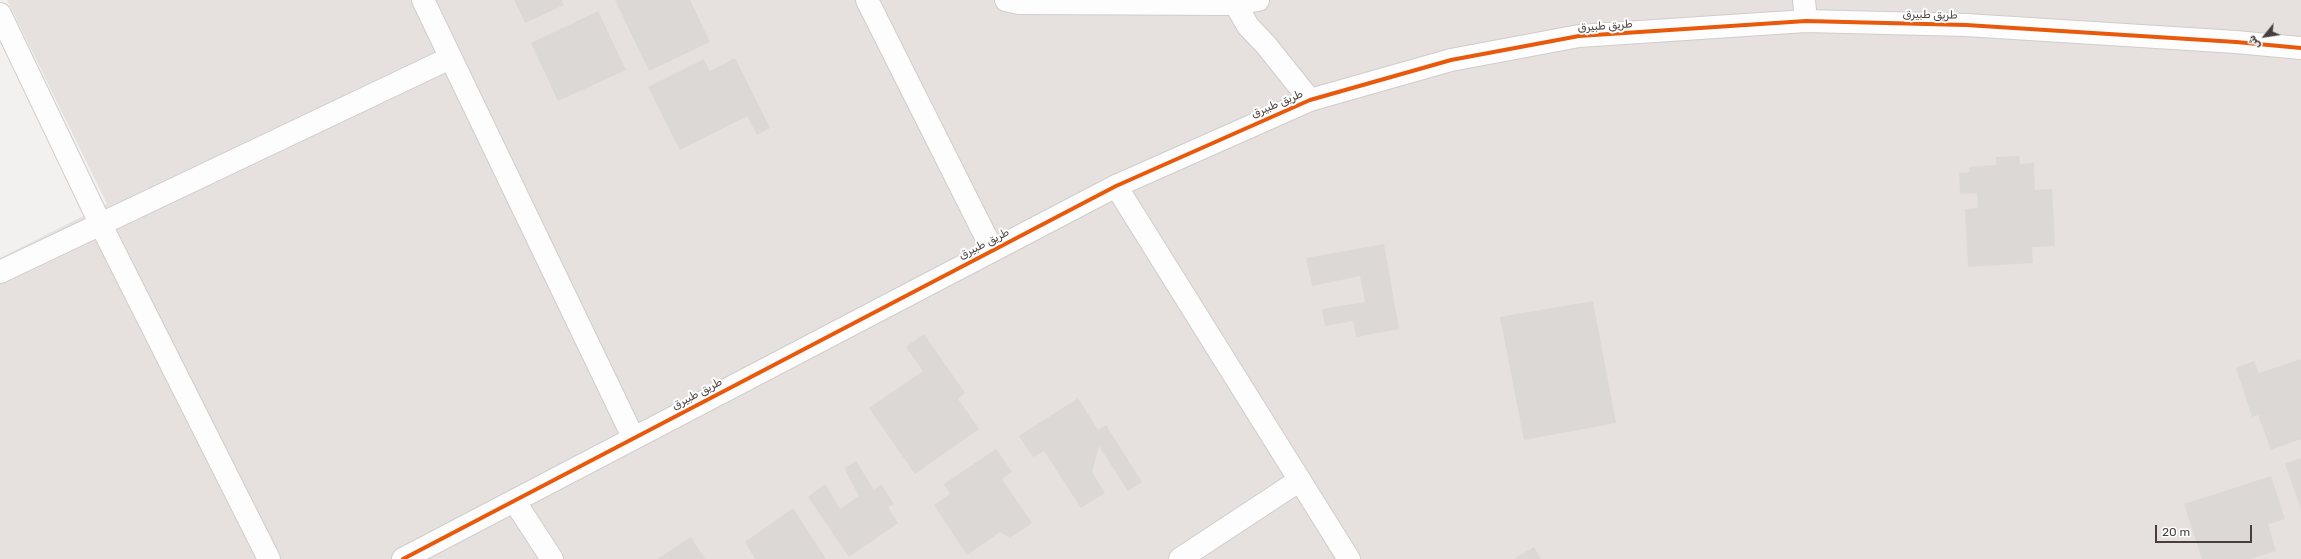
<!DOCTYPE html>
<meta charset="utf-8">
<style>
body{margin:0}
#map{position:relative;width:2301px;height:559px;overflow:hidden;background:#f3f1ef;font-family:Rubik,"Noto Sans Arabic",sans-serif}
canvas{display:block}
.north{position:absolute;left:2245px;top:16px;width:40px;height:40px;-webkit-text-stroke:3px #fff;paint-order:stroke;rotate:240deg;font-size:11px;font-weight:700;line-height:16px;text-align:center;color:#493e3b}
.north::after{content:'';display:block;margin:auto;width:14px;height:18px;background:#493e3b;clip-path:polygon(50% 0,100% 100%,50% 72%,0 100%)}
.scale{position:absolute;left:2155px;top:525px;width:97px;height:18px;box-sizing:border-box;border:2px solid #493e3b;border-top:0;padding-left:5px;font-size:12px;line-height:14px;white-space:nowrap;color:#493e3b;-webkit-text-stroke:3px #fff;paint-order:stroke}
</style>
<div id="map">
<canvas width="2301" height="559"></canvas>
<div class="north">ش</div>
<div class="scale">20 m</div>
</div>
<script>
const ctx = document.querySelector('canvas').getContext('2d');
ctx.lineJoin = 'round';
function paint(path, color) { ctx.fillStyle = color; ctx.fill(path, 'evenodd'); }
const shape = rows => new Path2D(rows.map(r => 'M' + r).join(''));
function trace(path, color, width, dash) { ctx.strokeStyle = color; ctx.lineWidth = width; ctx.lineCap = dash ? 'butt' : 'round'; ctx.setLineDash(dash || []); ctx.stroke(path); }
function drawText(font, color, halo, rows, align = 'center') {
  ctx.font = font + ' Rubik,"Noto Sans Arabic",sans-serif'; ctx.lineWidth = 4; ctx.setLineDash([]); ctx.textBaseline = 'middle'; ctx.strokeStyle = halo; ctx.fillStyle = color; for (const [text, x, y, turn = 0] of rows) {
    ctx.save(); ctx.translate(x, y); ctx.rotate((+turn || 0) * Math.PI / 180); ctx.textAlign = isNaN(turn) ? turn : align; if (halo) ctx.strokeText(text, 0, 0); ctx.fillText(text, 0, 0); ctx.restore();
  }
}
const residential = shape([
 [7,0,2301,0,2301,559,0,559,0,258,107,204]
]);
const building = shape([
 [514,0,562,0,564,5,525,23],
 [615,0,690,0,710,42,649,71],
 [598,11,626,70,558,101,531,43],
 [735,58,770,128,757,135,747,116,680,150,648,87,704,59,710,71],
 [2019,156,2020,164,2034,163,2035,190,2052,189,2055,246,2032,247,2033,263,1968,267,1965,209,1978,208,1977,193,1960,194,1959,173,1970,172,1969,167,1996,165,1996,157],
 [1384,244,1399,329,1356,337,1353,321,1325,326,1322,309,1365,302,1360,276,1312,286,1306,258],
 [1593,301,1616,423,1524,440,1500,317],
 [924,334,965,393,958,399,979,429,915,474,869,408,923,371,906,347],
 [2301,359,2301,439,2271,450,2258,415,2252,417,2236,368,2254,361,2259,373],
 [1078,398,1098,430,1106,425,1142,482,1128,491,1099,446,1092,472,1105,493,1081,508,1044,451,1033,457,1019,436],
 [996,449,1012,472,1002,479,1032,523,1010,538,1000,532,967,555,934,505,950,494,944,484],
 [2301,458,2301,509,2285,464],
 [856,461,874,490,881,484,894,504,888,507,898,523,849,557,808,497,825,484,840,509,859,496,844,468],
 [2271,476,2285,519,2268,524,2276,551,2250,559,2202,559,2184,504],
 [793,508,826,559,755,559,745,542],
 [691,537,705,559,657,559],
 [1534,547,1541,559,1514,559]
]);
const minor = shape([
 [423,0,633,437],
 [867,0,992,249],
 [1006,0,1019,3,1233,4,1258,0],
 [1233,0,1248,26,1266,45,1310,100],
 [1804,0,1806,21],
 [0,14,100,223,269,559],
 [1116,186,1349,559],
 [0,272,450,58],
 [515,502,552,559],
 [1180,559,1300,480]
]);
const tertiary = shape([
 [403,559,1116,186,1310,100,1451,60,1579,36,1806,21,1966,25,2236,42,2301,48]
]);
const cycleway = shape([
 [403,559,1116,186,1310,100,1451,60,1579,36,1806,21,1966,25,2236,42,2301,48]
]);
const streetNames = [
 ["طريق طبيرق",1930,15,1],
 ["طريق طبيرق",1605,26,-4],
 ["طريق طبيرق",1277,104,-23],
 ["طريق طبيرق",984,244,-27],
 ["طريق طبيرق",697,394,-28]
];
paint(residential, '#e6e1de');
paint(building, '#dbd8d6');
trace(minor, '#d0cdcb', 24);
trace(tertiary, '#d0cdcb', 24);
trace(minor, '#fdfdfd', 22);
trace(tertiary, '#fdfdfd', 22);
trace(cycleway, '#e8590c', 4);
drawText('11px', '#493e3b', '#fff', streetNames);
</script>
